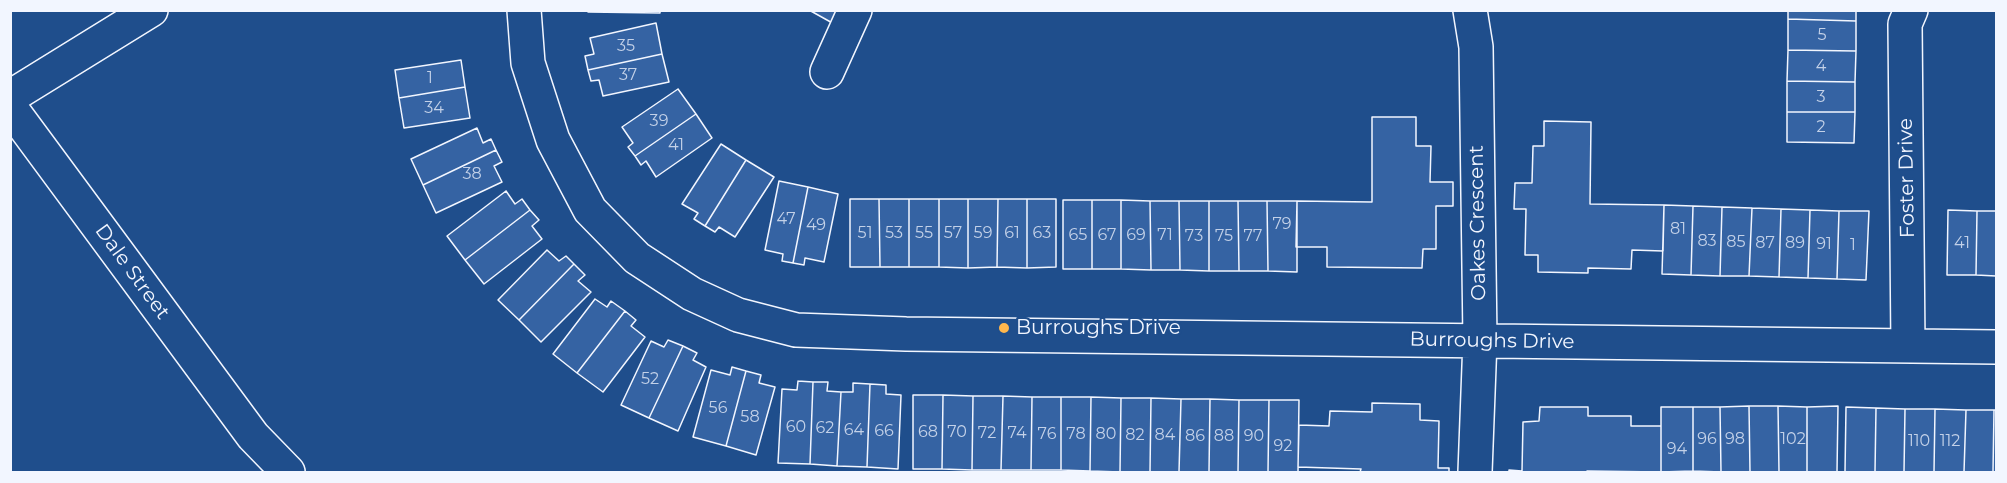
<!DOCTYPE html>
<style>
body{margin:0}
#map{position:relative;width:2007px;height:483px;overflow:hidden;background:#1f4e8c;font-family:Montserrat,sans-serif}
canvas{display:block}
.frame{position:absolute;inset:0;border:12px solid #f2f6ff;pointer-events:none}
</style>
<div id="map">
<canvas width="2007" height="483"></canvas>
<div class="frame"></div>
</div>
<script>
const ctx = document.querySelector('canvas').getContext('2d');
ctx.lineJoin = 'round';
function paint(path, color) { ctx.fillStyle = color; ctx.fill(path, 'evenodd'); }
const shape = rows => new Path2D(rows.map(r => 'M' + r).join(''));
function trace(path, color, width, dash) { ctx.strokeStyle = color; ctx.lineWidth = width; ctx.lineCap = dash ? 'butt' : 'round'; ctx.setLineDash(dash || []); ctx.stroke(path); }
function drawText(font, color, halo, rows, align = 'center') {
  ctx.font = font + ' Montserrat,sans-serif'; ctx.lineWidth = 4.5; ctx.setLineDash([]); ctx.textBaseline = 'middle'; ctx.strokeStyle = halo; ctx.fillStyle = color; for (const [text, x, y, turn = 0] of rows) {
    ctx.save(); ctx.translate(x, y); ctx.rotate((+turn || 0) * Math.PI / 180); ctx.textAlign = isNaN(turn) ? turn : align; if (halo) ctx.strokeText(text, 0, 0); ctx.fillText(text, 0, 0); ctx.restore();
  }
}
const building = shape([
 [588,10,660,10,660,13,588,12,588,10],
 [809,10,843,10,836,25,809,10],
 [1788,10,1856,10,1856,21,1788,19,1788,10],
 [1788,19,1856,21,1856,51,1788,50,1788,19],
 [656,23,662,54,588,70,585,56,594,54,590,38,656,23],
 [1788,50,1856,51,1855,82,1787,81,1788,50],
 [662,54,669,82,603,96,599,80,591,81,588,70,662,54],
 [461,60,465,87,399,98,395,70,461,60],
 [1787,81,1855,82,1855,112,1787,112,1787,81],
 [465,87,470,118,404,128,399,98,465,87],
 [678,89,696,114,635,156,628,147,633,143,622,127,678,89],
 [1787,112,1855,112,1854,143,1787,142,1787,112],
 [696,114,712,138,656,177,646,161,641,165,635,156,696,114],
 [1372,117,1416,117,1416,146,1431,146,1430,182,1453,182,1453,206,1436,206,1436,249,1423,249,1422,268,1327,267,1327,247,1296,247,1297,201,1372,202,1372,117],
 [1544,121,1591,122,1590,204,1664,205,1663,251,1632,250,1631,269,1588,268,1588,273,1538,272,1538,255,1525,255,1526,209,1514,209,1515,183,1532,183,1533,146,1544,146,1544,121],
 [477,128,483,143,491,139,496,150,423,185,411,159,477,128],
 [721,144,746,160,705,226,694,219,698,213,682,204,721,144],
 [496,150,502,162,494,166,502,182,436,213,423,185,496,150],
 [746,160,774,177,735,237,719,227,715,232,705,226,746,160],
 [779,181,808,187,793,263,782,261,783,254,765,250,779,181],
 [808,187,838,194,824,262,805,258,804,265,793,263,808,187],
 [506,191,515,204,522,199,530,210,465,260,447,236,506,191],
 [850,199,879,199,880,267,850,267,850,199],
 [879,199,909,199,909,267,880,267,879,199],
 [909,199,939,199,939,267,909,267,909,199],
 [939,199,968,199,968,268,939,267,939,199],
 [968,199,998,199,997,267,968,268,968,199],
 [998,199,1027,199,1027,268,997,267,998,199],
 [1027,199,1056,199,1056,267,1027,268,1027,199],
 [1063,200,1092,200,1092,269,1063,269,1063,200],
 [1092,200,1121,200,1121,269,1092,269,1092,200],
 [1121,200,1150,201,1151,270,1121,269,1121,200],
 [1150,201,1179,201,1180,270,1151,270,1150,201],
 [1179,201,1209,201,1209,271,1180,270,1179,201],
 [1209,201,1238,201,1239,271,1209,271,1209,201],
 [1238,201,1267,201,1268,271,1239,271,1238,201],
 [1267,201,1297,201,1297,272,1268,271,1267,201],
 [1664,205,1693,206,1691,275,1662,274,1664,205],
 [1693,206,1722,207,1720,276,1691,275,1693,206],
 [1722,207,1752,208,1749,276,1720,276,1722,207],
 [1752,208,1781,209,1779,277,1749,276,1752,208],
 [1781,209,1810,210,1808,278,1779,277,1781,209],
 [530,210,539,220,532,226,542,239,484,284,465,260,530,210],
 [1810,210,1839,211,1837,279,1808,278,1810,210],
 [1948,210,1977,211,1976,275,1947,275,1948,210],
 [1839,211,1869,211,1866,280,1837,279,1839,211],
 [1977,211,1996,211,1996,276,1976,275,1977,211],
 [547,250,559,261,566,256,574,264,519,320,498,300,547,250],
 [574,264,585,275,578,281,591,292,541,342,519,320,574,264],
 [595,299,607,307,611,301,625,311,577,373,553,354,595,299],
 [625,311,636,320,631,326,645,337,603,392,577,373,625,311],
 [668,340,683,346,649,418,621,405,651,341,664,347,668,340],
 [683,346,697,353,693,360,706,367,678,431,649,418,683,346],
 [732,367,746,371,726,446,693,437,711,370,730,375,732,367],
 [746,371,761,375,759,383,775,387,756,455,726,446,746,371],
 [798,381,813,382,810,464,778,463,782,389,797,390,798,381],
 [813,382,828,382,827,391,841,392,837,466,810,464,813,382],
 [853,383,870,384,867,467,837,466,841,392,853,392,853,383],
 [870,384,886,385,886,394,901,395,898,469,867,467,870,384],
 [913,395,943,395,942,469,913,469,913,395],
 [943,395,973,396,972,470,942,469,943,395],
 [973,396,1003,396,1001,470,972,470,973,396],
 [1003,396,1032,397,1031,470,1001,470,1003,396],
 [1032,397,1061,397,1061,470,1031,470,1032,397],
 [1061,397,1091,397,1090,471,1061,470,1061,397],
 [1091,397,1121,398,1120,472,1090,471,1091,397],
 [1121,398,1151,398,1150,472,1120,472,1121,398],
 [1151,398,1181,399,1179,472,1150,472,1151,398],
 [1181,399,1210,399,1209,472,1179,472,1181,399],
 [1210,399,1239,400,1238,472,1209,472,1210,399],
 [1239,400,1269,400,1268,472,1238,472,1239,400],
 [1269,400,1299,400,1298,472,1268,472,1269,400],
 [1372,403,1420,404,1420,420,1439,421,1438,468,1449,468,1449,472,1360,472,1361,469,1298,467,1299,425,1329,426,1330,411,1372,412,1372,403],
 [1749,406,1778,406,1779,472,1750,472,1749,406],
 [1749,406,1750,472,1721,472,1720,407,1749,406],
 [1778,406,1807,407,1807,472,1779,472,1778,406],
 [1838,406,1837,472,1807,472,1807,407,1838,406],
 [1540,407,1588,407,1588,416,1631,416,1631,426,1661,426,1661,472,1587,471,1587,472,1509,472,1509,470,1522,471,1523,422,1539,421,1540,407],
 [1661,407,1693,407,1693,471,1661,472,1661,407],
 [1693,407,1720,407,1721,472,1693,471,1693,407],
 [1846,407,1876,408,1875,472,1845,472,1846,407],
 [1876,408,1905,409,1904,472,1875,472,1876,408],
 [1905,409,1935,409,1934,472,1904,472,1905,409],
 [1935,409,1966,410,1964,472,1934,472,1935,409],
 [1966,410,1994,410,1993,472,1964,472,1966,410],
 [1994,410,1996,410,1996,472,1993,472,1994,410]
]);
const street = shape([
 [524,10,528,63,553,140,590,210,637,258,692,294,738,315,796,330,906,334,1996,347],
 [1470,10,1476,47,1480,340,1475,472],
 [827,72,855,10],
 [10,97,151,10],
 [10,107,253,436,288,472],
 [1908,346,1905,24,1911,10]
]);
const markers = [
 [1004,328,6,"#ffb74d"]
];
const numberNames = [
 ["5",1822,35],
 ["35",626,46],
 ["4",1821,66],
 ["37",628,75],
 ["1",430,78],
 ["3",1821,97],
 ["34",434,108],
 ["39",659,121],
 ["2",1821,127],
 ["41",676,145],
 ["38",472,174],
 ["47",786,219],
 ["79",1282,224],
 ["49",816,225],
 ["81",1678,229],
 ["51",865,233],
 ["53",894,233],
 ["55",924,233],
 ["57",953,233],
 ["59",983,233],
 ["61",1012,233],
 ["63",1042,233],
 ["65",1078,235],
 ["67",1107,235],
 ["69",1136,235],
 ["71",1165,235],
 ["73",1194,236],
 ["75",1224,236],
 ["77",1253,236],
 ["83",1707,241],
 ["85",1736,242],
 ["87",1765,243],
 ["89",1795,243],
 ["41",1962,243],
 ["91",1824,244],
 ["1",1853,245],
 ["52",650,379],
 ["56",718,408],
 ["58",750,417],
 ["60",796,427],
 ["62",825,428],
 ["64",854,430],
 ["66",884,431],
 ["68",928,432],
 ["70",957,432],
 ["72",987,433],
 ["74",1017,433],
 ["76",1047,434],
 ["78",1076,434],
 ["80",1106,434],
 ["82",1135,435],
 ["84",1165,435],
 ["86",1195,436],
 ["88",1224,436],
 ["90",1254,436],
 ["96",1707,439],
 ["98",1735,439],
 ["102",1793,439],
 ["110",1919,441],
 ["112",1950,441],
 ["92",1283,446],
 ["94",1677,449]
];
const streetNames = [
 ["Foster Drive",1907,178,-91],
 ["Oakes Crescent",1478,223,-91],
 ["Dale Street",132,272,54],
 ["Burroughs Drive",1492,341,1]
];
const poiNames = [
 ["Burroughs Drive",1016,328]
];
paint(building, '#3563a3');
trace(building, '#f2f6ff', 1.5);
trace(street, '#f2f6ff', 36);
trace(street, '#1f4e8c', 33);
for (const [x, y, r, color] of markers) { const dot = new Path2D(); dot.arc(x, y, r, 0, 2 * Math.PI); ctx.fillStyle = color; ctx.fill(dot); trace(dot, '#1f4e8c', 2); }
drawText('16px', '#c3d1e8', null, numberNames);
drawText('20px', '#f2f6ff', '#1f4e8c', streetNames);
drawText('20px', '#f2f6ff', '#1f4e8c', poiNames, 'left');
</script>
